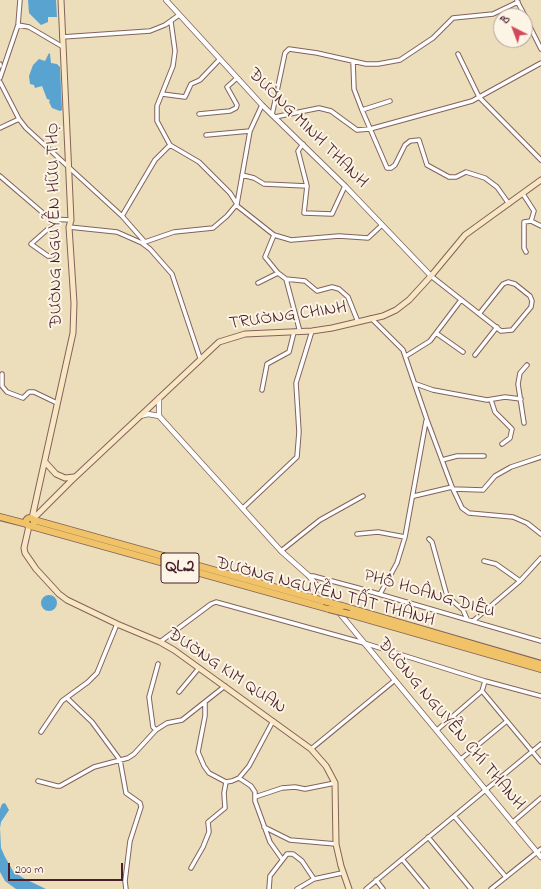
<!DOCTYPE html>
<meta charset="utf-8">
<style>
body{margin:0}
#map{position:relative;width:541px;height:889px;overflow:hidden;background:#ecdebb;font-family:"Indie Flower",sans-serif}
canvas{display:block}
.north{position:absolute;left:493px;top:8px;width:40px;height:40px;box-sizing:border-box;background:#fcf5e5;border:1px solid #b59f9b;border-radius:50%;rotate:318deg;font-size:11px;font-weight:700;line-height:16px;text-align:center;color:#4a1f2b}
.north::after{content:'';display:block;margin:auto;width:14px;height:18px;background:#d1495b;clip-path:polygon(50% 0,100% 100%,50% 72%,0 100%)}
.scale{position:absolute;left:8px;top:863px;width:115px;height:18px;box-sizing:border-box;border:2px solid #4a1f2b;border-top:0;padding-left:5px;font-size:12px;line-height:14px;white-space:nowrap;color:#4a1f2b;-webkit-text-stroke:3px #fcf5e5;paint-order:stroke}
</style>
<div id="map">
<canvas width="541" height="889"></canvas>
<div class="north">B</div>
<div class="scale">200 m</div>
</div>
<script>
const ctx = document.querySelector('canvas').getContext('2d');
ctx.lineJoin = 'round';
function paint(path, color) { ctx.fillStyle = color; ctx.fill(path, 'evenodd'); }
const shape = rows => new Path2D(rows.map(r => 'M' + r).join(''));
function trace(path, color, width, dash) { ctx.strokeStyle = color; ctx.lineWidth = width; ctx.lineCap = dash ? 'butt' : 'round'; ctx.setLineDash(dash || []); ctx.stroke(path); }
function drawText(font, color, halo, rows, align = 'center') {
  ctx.font = font + ' "Indie Flower",sans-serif'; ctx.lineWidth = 4; ctx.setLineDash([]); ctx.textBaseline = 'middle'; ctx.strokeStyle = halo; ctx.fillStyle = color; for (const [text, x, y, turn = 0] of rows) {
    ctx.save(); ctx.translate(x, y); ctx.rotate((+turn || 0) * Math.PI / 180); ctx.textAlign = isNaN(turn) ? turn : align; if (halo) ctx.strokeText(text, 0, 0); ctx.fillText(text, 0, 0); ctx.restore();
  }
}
const water = shape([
 [28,0,56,0,57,17,48,17,48,22,41,25,29,13],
 [49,53,50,54,51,63,57,64,60,67,62,110,60,111,52,108,49,102,50,100,47,99,42,86,35,88,34,85,30,84,29,76,33,65,39,59,45,61],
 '41 603a8 8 0 1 1 16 0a8 8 0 1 1-16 0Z',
 [5,803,9,810,1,822,0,828,1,848,5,857,13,871,23,878,46,889,16,889,5,881,0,872,0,809,2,804]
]);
const minor = shape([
 [517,1,525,16],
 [525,17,541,49],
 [171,22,175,51,173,66,157,106,157,121,170,145,199,162,230,193,237,204],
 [18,25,29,27,63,47],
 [62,37,150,31,165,25,179,15],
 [458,54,479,97,541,160],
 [353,61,354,89,362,110],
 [0,64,0,66],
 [0,78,18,25,20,0],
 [0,82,19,119,26,128,122,216],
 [162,94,185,97,191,84,200,80,219,60],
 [390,101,362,110,387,168,391,168,395,165,405,145,410,141,419,140,427,165,449,177,456,177,466,172,485,178,497,187,509,204],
 [199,114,230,111,236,108,237,105,227,87,237,78],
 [272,115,285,53,289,49,317,53,366,64,378,64,400,60,433,38,453,18,493,14,518,2],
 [275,117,319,108,331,111,357,130,370,129,472,101,541,63],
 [0,128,19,119],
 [206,135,250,131],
 [303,144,298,151,307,186,304,213,332,214,345,186],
 [242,175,254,178,264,184,307,186],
 [0,176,50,219,71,220],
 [523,194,534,211,531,221],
 [236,205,274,235,291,240,339,236,368,238,382,225],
 [69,227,117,232,142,243,150,249,172,274,200,358],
 [274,235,265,257,278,273,286,279,305,281,317,291,332,287,339,289,348,297,358,322],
 [144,241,122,216,155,160,170,145],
 [142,243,174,232,213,228,227,216,237,204,250,131,262,105],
 [56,252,52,256,48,256,31,244,57,221],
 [526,252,524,248,524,222,531,221,541,226],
 [431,276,501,331,512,330,531,307,532,301,530,296,515,284,508,282,503,284,479,314],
 [286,279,300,332],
 [258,283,278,273],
 [371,318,403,350,427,420,452,487,462,508,469,513,513,517,527,523,541,534],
 [436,333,463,352],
 [475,355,497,327],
 [406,356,430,341,461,300],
 [2,374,2,386,7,392,23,398,29,392,34,392,57,403],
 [416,384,433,390,487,400,505,397,521,399],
 [262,390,267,364,289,352,294,332],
 [491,400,495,412,512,429,510,438,502,444],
 [524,423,518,384,520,373,527,365],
 [442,460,457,456,484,456],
 [453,489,483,490,495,476,511,467,541,457],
 [414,496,452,487],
 [243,508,297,457,299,432,296,383,312,331],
 [357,534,378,532,405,537],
 [429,539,432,542,447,596,463,610,467,619],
 [281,551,320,520,363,496],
 [484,561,496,564,520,581],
 [309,576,313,576,358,588,541,641],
 [380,594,397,563,405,537,426,421],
 [473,621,520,581,541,558],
 [160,642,211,604,216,602,364,643,485,681,541,696],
 [482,691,541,762],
 [179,692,199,668],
 [67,698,92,722,120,760,126,793,140,803,141,807,130,841,125,881,126,889],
 [205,703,205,716,198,752,204,766,209,773,226,782,232,781,239,778,249,766,273,721],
 [156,730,153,727,149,697,158,664],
 [437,730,482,691,485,681],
 [41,732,62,701,88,682,97,673,117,624],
 [311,749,395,680],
 [461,759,507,721],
 [239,778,251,786,255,792,255,801,270,842,282,859],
 [38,781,57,786,60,786,94,767,128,758,134,754,156,730,167,723,182,720,225,686],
 [255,797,282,788,295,787,305,789,335,783],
 [454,816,506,877],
 [513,822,541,798],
 [264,827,290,840,336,844],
 [428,837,471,889],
 [402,859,427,889],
 [191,868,203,847,209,832,208,822,225,808,224,793,226,782],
 [376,880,383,889],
 [269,889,270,876,287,854,293,854,302,861,314,879],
 [297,889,314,879,342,873],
 [366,889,541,744],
 [491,889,541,849]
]);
const tertiary = shape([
 [166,0,262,105,345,186,431,276],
 [159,398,159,416,281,551,309,576,331,603],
 [140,416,148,414,159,416],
 [337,610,541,857]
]);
const secondary = shape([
 [45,462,56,474,65,478,74,477],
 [32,518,73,333,74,303,69,227,71,220,61,0],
 [33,519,71,481,219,342,245,334,312,331,332,328,383,316,396,310,409,300,431,276,465,235,541,180],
 [29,526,24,548,25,553,36,569,59,594,67,600,117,624,160,642,174,650,311,749,326,766,335,783,336,844,341,866,349,889]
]);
const trunk = shape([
 [0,517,27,524],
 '26 522a4 4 0 1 1 8 0a4 4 0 1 1-8 0Z',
 [34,520,324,601],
 [31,526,329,609],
 [342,606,541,664],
 [349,614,541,669]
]);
const trunkBridge = shape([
 [324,601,342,606],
 [329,609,349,614]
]);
const shields = [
 [180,568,38]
];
const shieldNames = [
 ["QL.2",180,568]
];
const streetNames = [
 ["ĐƯỜNG MINH THANH",307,129,45],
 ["ĐƯỜNG NGUYỄN HỮU THỌ",56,225,-91],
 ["TRƯỜNG CHINH",288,317,-8],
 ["ĐƯỜNG NGUYỄN TẤT THÀNH",325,593,15],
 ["PHỐ HOÀNG DIỆU",429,595,16],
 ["ĐƯỜNG KIM QUAN",226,672,34],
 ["ĐƯỜNG NGUYỄN CHÍ THANH",450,725,50]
];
paint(water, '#58a3d0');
trace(minor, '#83625d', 5.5);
trace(tertiary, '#83625d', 6);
trace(secondary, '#83625d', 7);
trace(trunk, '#83625d', 8);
trace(minor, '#fff', 3.5);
trace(tertiary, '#fff', 4.5);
trace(secondary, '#f9e7c3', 5);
trace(trunk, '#f1c369', 6);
trace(trunkBridge, '#83625d', 8, []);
trace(trunkBridge, '#f1c369', 6);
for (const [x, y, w] of shields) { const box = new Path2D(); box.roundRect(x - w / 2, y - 15, w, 30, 3); ctx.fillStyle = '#fcf5e5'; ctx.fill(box); trace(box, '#4a1f2b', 1); }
drawText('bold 17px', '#4a1f2b', null, shieldNames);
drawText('18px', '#4a1f2b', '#fcf5e5', streetNames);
</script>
